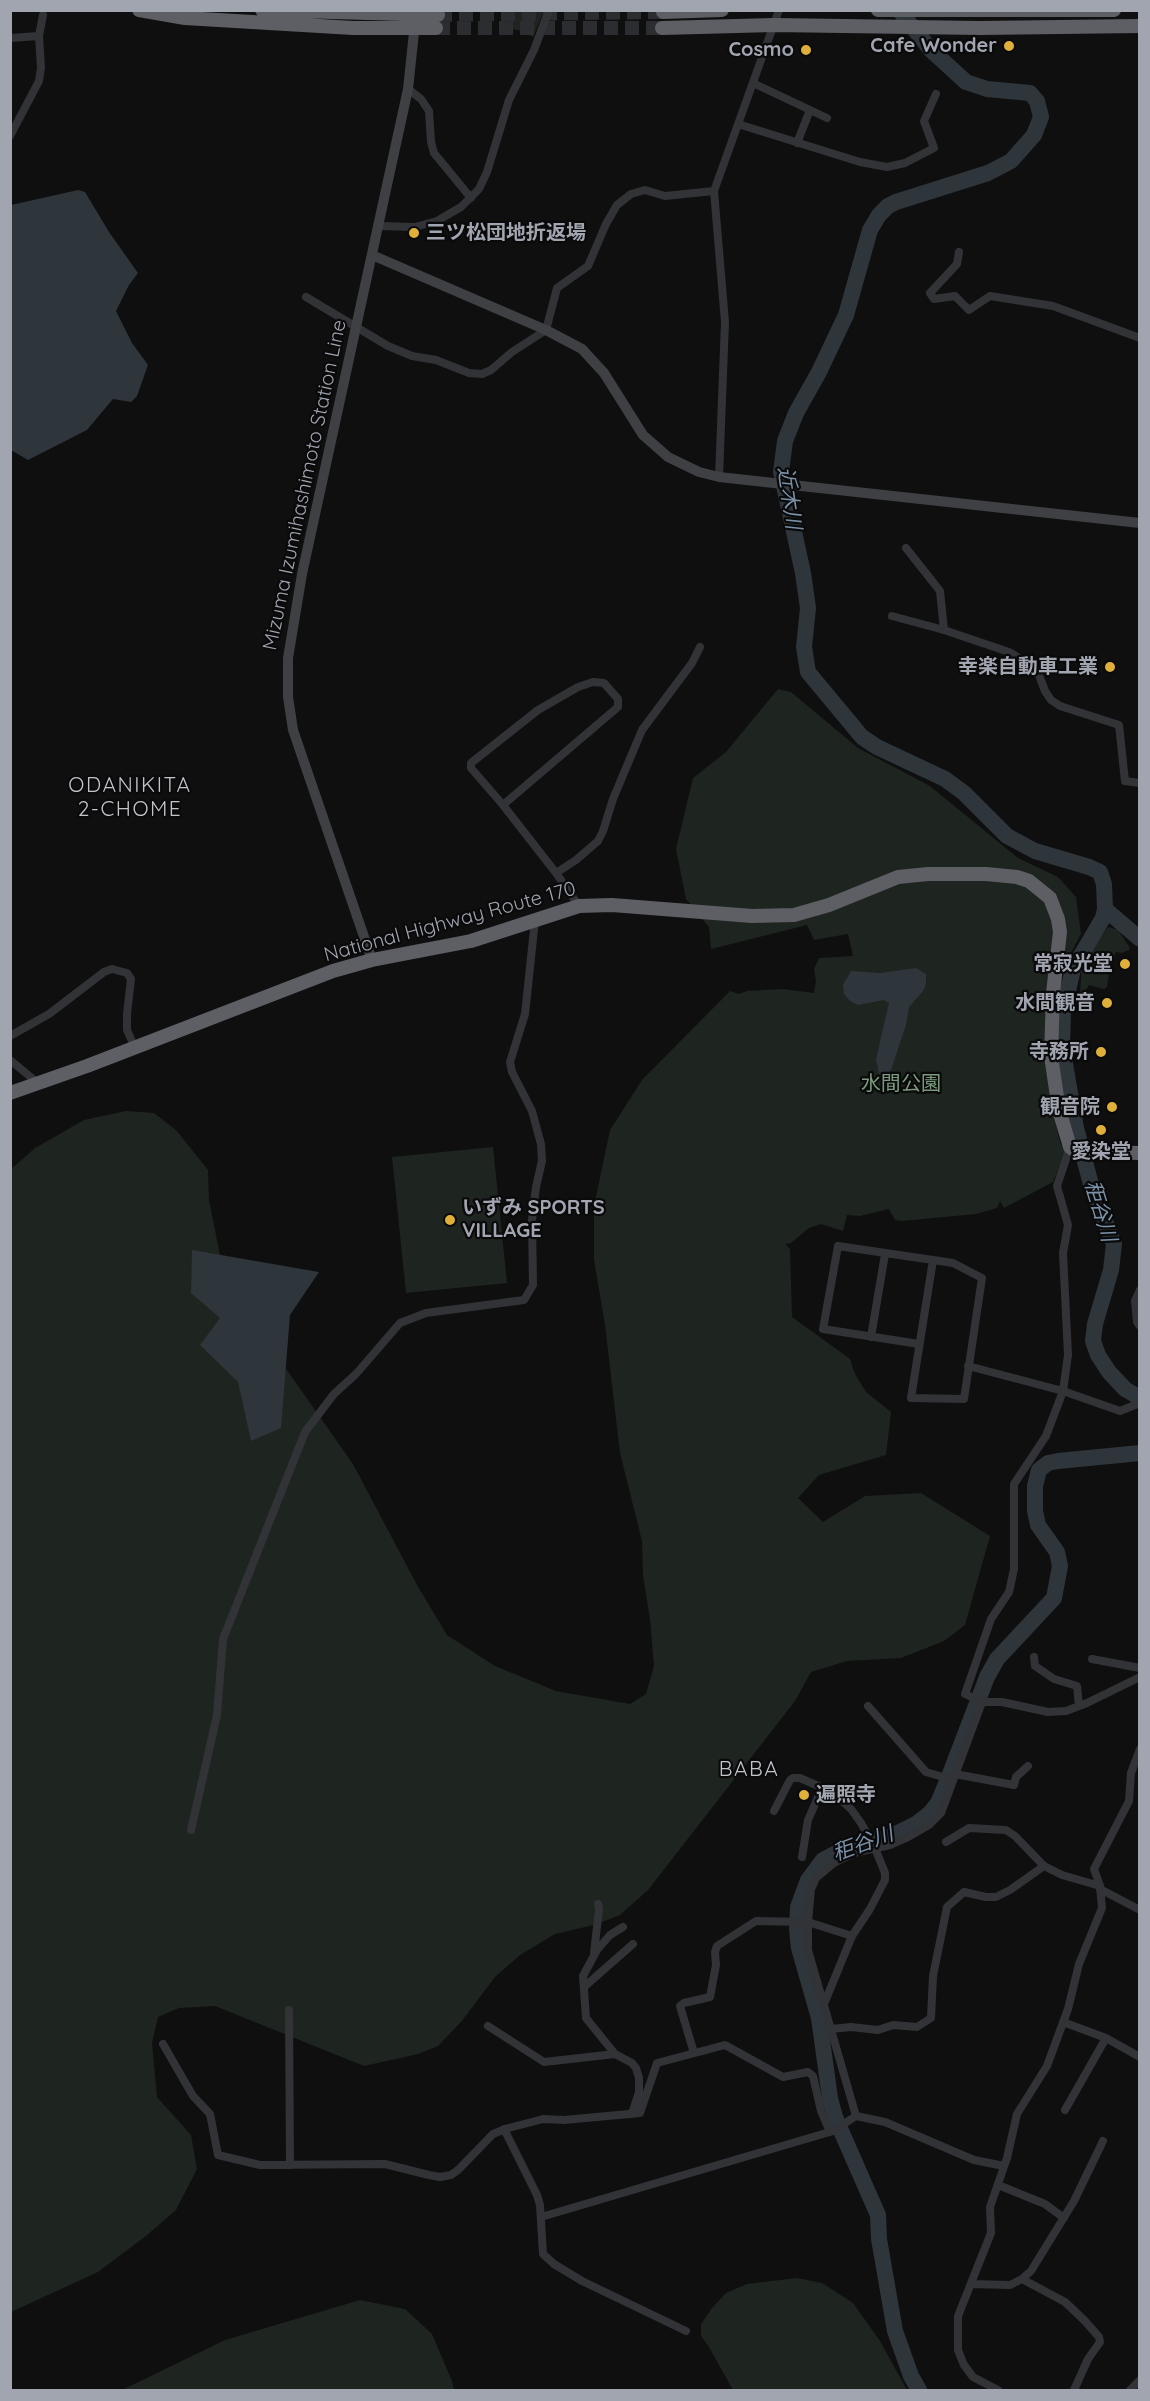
<!DOCTYPE html>
<meta charset="utf-8">
<style>
body{margin:0}
#map{position:relative;width:1150px;height:2401px;overflow:hidden;background:#0f0f10;font-family:Quicksand,sans-serif}
canvas{display:block}
.frame{position:absolute;inset:0;border:12px solid #a1a5b0;pointer-events:none}
</style>
<div id="map">
<canvas width="1150" height="2401"></canvas>
<div class="frame"></div>
</div>
<script>
const ctx = document.querySelector('canvas').getContext('2d');
ctx.lineJoin = 'round';
function paint(path, color) { ctx.fillStyle = color; ctx.fill(path, 'evenodd'); }
const shape = rows => new Path2D(rows.map(r => 'M' + r).join(''));
function trace(path, color, width, dash) { ctx.strokeStyle = color; ctx.lineWidth = width; ctx.lineCap = dash ? 'butt' : 'round'; ctx.setLineDash(dash || []); ctx.stroke(path); }
function drawText(font, color, halo, rows, align = 'center') {
  ctx.font = font + ' Quicksand,"Noto Sans JP",sans-serif'; ctx.lineWidth = 4.5; ctx.setLineDash([]); ctx.textBaseline = 'middle'; ctx.strokeStyle = halo; ctx.fillStyle = color; for (const [text, x, y, turn = 0] of rows) {
    ctx.save(); ctx.translate(x, y); ctx.rotate((+turn || 0) * Math.PI / 180); ctx.textAlign = isNaN(turn) ? turn : align; if (halo) ctx.strokeText(text, 0, 0); ctx.fillText(text, 0, 0); ctx.restore();
  }
}
const green = shape([
 [511,11,544,11,533,37,524,31,511,29],
 [778,689,791,692,858,748,930,786,1018,858,1058,877,1076,897,1081,934,1063,968,1051,1101,1060,1142,1065,1152,1053,1182,1004,1208,1000,1201,997,1208,976,1214,902,1221,895,1220,889,1209,860,1216,847,1215,843,1231,821,1224,809,1228,791,1243,785,1244,790,1249,792,1317,850,1359,855,1374,866,1392,891,1412,886,1455,819,1475,798,1498,823,1522,865,1496,921,1493,990,1536,965,1625,944,1641,901,1658,847,1661,811,1672,795,1701,648,1890,620,1915,594,1925,555,1934,520,1955,495,1977,461,2022,438,2046,418,2054,364,2066,215,2006,179,2008,158,2017,152,2043,157,2097,191,2135,197,2169,176,2210,146,2236,98,2272,11,2312,10,1170,35,1148,84,1120,126,1111,154,1113,176,1130,208,1170,209,1200,221,1260,263,1336,353,1464,417,1585,447,1635,495,1666,556,1691,630,1704,646,1694,654,1666,650,1619,643,1575,642,1541,620,1453,605,1325,594,1260,594,1206,610,1130,642,1080,730,991,739,994,747,991,783,989,814,993,816,981,814,969,819,958,853,956,848,934,814,940,807,925,711,949,709,927,686,899,676,849,693,778,726,752],
 [1108,927,1118,930,1130,948,1129,950,1122,953,1116,952,1110,967,1107,987,1104,989,1089,985,1083,996,1080,995,1082,961],
 [493,1147,507,1283,406,1293,392,1157],
 [797,2278,822,2283,853,2303,880,2341,907,2390,733,2390,709,2347,701,2336,701,2324,712,2308,726,2293,747,2284],
 [360,2300,405,2309,432,2334,452,2381,454,2390,122,2390,225,2340]
]);
const water = shape([
 [78,190,85,192,109,232,138,273,129,285,116,311,132,343,148,365,137,396,131,402,113,399,87,430,28,460,11,450,11,205],
 [916,968,926,974,926,983,924,990,909,1007,906,1025,891,1070,884,1076,879,1074,876,1059,889,1003,884,1000,858,1005,850,1001,844,994,843,985,851,971,880,973],
 [192,1250,319,1272,290,1315,281,1428,251,1441,238,1382,200,1345,220,1318,191,1293]
]);
const river = shape([
 [899,10,931,50,966,82,987,89,1030,93,1037,101,1041,117,1034,135,1011,161,988,173,896,202,888,206,879,215,870,230,846,315,819,372,796,413,785,441,781,472,803,573,808,608,804,647,808,672,862,737,877,747,945,779,964,793,1007,836,1035,851,1089,867,1100,872,1104,884,1105,909,1103,918,1073,969,1063,1012,1062,1046,1076,1128,1092,1188,1114,1244,1111,1270,1095,1324,1093,1341,1098,1355,1109,1372,1125,1389,1140,1398],
 [1105,909,1140,939],
 [919,2390,911,2376,895,2331,879,2239,878,2215,835,2117,830,2098,819,2018,799,1948,797,1929,798,1907,808,1880,823,1860,842,1850,892,1836,916,1824,930,1813,938,1803,948,1779,987,1677,997,1659,1054,1598,1060,1566,1057,1552,1038,1525,1035,1511,1035,1486,1039,1470,1048,1463,1058,1461,1140,1453]
]);
const highwayTunnel = shape([
 [438,15,663,12],
 [436,28,662,28]
]);
const street = shape([
 [10,38,39,36],
 [753,83,827,118],
 [408,89,421,99,429,111,431,142,434,153,471,198],
 [738,124,860,162,887,167,905,163,934,148,924,121,936,94],
 [10,136,39,81,41,68,39,36,43,15],
 [797,143,810,110],
 [377,226,415,227,437,221,461,207,479,189,487,172,509,100,534,50,549,10],
 [959,252,957,264,930,293,934,299,955,296,969,310,990,296,1053,306,1140,338],
 [306,297,388,346,412,356,436,360,469,373,482,374,491,370,512,352,546,330,557,288,588,266,606,224,617,205,631,194,645,190,665,196,714,191],
 [719,477,725,322,714,191,779,10],
 [906,548,940,591,944,630],
 [892,616,944,630,1009,652,1029,664,1039,675,1045,691,1051,700,1060,706,1119,725,1125,781,1140,783],
 [593,682,604,683,618,699,618,707,503,805,471,768,471,763,538,710,578,687,593,682],
 [503,805,556,873,579,906],
 [556,873,576,860,598,841,603,831,613,799,642,730,692,663,700,647],
 [10,1036,49,1014,104,972,112,969,127,973,131,979,127,1014,127,1030,135,1048],
 [10,1060,39,1084],
 [1070,1147,1057,1186,1068,1225,1063,1253,1068,1355,1063,1391,1046,1436,1014,1484,1014,1569,1009,1592,991,1619,965,1694,982,1702,1002,1702,1048,1712,1066,1711,1087,1703,1140,1677],
 [1140,1290,1135,1301,1137,1322,1140,1326],
 [871,1337,885,1254],
 [919,1344,823,1329,838,1246,933,1260,953,1263,982,1278,964,1399,911,1398,933,1260],
 [968,1366,1063,1391,1120,1411,1140,1403],
 [1034,1657,1035,1666,1054,1679,1077,1686,1079,1706],
 [1092,1659,1140,1668],
 [868,1706,926,1772,953,1780],
 [955,1774,1014,1785,1016,1777,1028,1766],
 [774,1811,790,1780,793,1778,800,1778,832,1792,851,1809,861,1823,875,1848,885,1873,885,1880,870,1909,852,1936,824,2004],
 [191,1830,217,1715,223,1639,305,1432,334,1394,356,1374,400,1323,426,1313,524,1300,533,1285,532,1220,536,1187,542,1161,541,1144,532,1111,512,1072,510,1062,525,1014,535,920],
 [946,1842,969,1828,1006,1830,1015,1836,1044,1866,1062,1875,1100,1886],
 [802,1857,808,1820,822,1788],
 [1100,1889,1140,1910],
 [623,1927,610,1935,597,1950,583,1976,586,2018,615,2054,632,2063,636,2068,639,2078,639,2092,632,2114],
 [594,1953,599,1909,598,1904],
 [584,1987,633,1944],
 [289,2010,290,2165],
 [1063,2022,1106,2038,1138,2056],
 [488,2026,544,2062,615,2054],
 [831,2029,851,2027,878,2030,893,2025,917,2027,931,2018,933,1976,947,1907,964,1892,986,1897,996,1897,1010,1890,1044,1866],
 [163,2044,193,2096,210,2114,218,2155,260,2165,385,2164,429,2175,440,2177,451,2175,458,2170,493,2134,505,2129,543,2119,564,2120,640,2113,657,2063,725,2045,783,2077,808,2072,813,2076,821,2111,830,2132],
 [694,2053,680,2006,684,2003,710,1997,716,1965,715,1952,717,1946,756,1921,808,1922,852,1936],
 [1065,2110,1106,2038],
 [856,2116,808,1950,808,1922,811,1889,816,1878,834,1863,854,1853,890,1845,908,1837,929,1825,941,1813,982,1702],
 [504,2129,537,2195,540,2205,543,2254,554,2264,582,2281,686,2331],
 [998,2185,1045,2204,1064,2218],
 [541,2217,833,2131,856,2116,885,2122,974,2160,1004,2166],
 [1022,2279,1031,2271,1074,2201,1103,2141],
 [971,2284,1010,2285,1022,2279,1065,2302,1085,2321,1099,2337,1100,2342,1088,2359,1074,2390],
 [998,2390,973,2377,964,2365,958,2350,958,2316,991,2233,990,2207,1007,2158,1017,2114,1047,2066,1068,2009,1079,1964,1102,1908,1100,1886,1094,1869,1129,1801,1131,1773,1140,1749],
 [1130,2390,1140,2380]
]);
const secondary = shape([
 [372,255,546,330,582,349,604,373,643,435,668,457,699,472,719,477,1140,523],
 [372,960,293,730,288,697,288,658,302,574,408,89,415,23]
]);
const highway = shape([
 [139,10,185,18,353,28,436,28],
 [262,10,438,15],
 [878,10,1114,10],
 [663,12,722,10],
 [662,28,774,25,980,28,1140,26],
 [10,1093,87,1066,333,971,372,960,471,941,579,906,612,905,752,916,794,915,829,905,898,877,928,874,986,874,1017,877,1029,881,1050,898,1058,919,1060,932,1053,993,1051,1056,1059,1110,1070,1147,1074,1150,1097,1152,1140,1153]
]);
const markers = [
 [1009,46,6,"#dfaf39"],
 [806,50,6,"#dfaf39"],
 [414,233,6,"#dfaf39"],
 [1110,667,6,"#dfaf39"],
 [1125,964,6,"#dfaf39"],
 [1107,1003,6,"#dfaf39"],
 [1101,1052,6,"#dfaf39"],
 [1112,1107,6,"#dfaf39"],
 [1101,1130,6,"#dfaf39"],
 [450,1220,6,"#dfaf39"],
 [804,1795,6,"#dfaf39"]
];
const poiNames = [
 ["Cafe Wonder",997,46],
 ["Cosmo",794,50],
 ["三ツ松団地折返場",426,233,"left"],
 ["幸楽自動車工業",1098,667],
 ["常寂光堂",1113,964],
 ["水間観音",1095,1003],
 ["寺務所",1089,1052],
 ["観音院",1100,1107],
 ["愛染堂",1101,1152,"center"],
 ["いずみ SPORTS",462,1208,"left"],
 ["VILLAGE",462,1231,"left"],
 ["遍照寺",816,1795,"left"]
];
const streetNames = [
 ["Mizuma Izumihashimoto Station Line",305,485,-78],
 ["National Highway Route 170",450,922,-15]
];
const parkNames = [
 ["水間公園",901,1084]
];
const waterNames = [
 ["近木川",789,498,82],
 ["秬谷川",1100,1211,73],
 ["秬谷川",863,1844,-20]
];
const neighbourhoodNames = [
 ["ODANIKITA",130,786],
 ["2-CHOME",130,810],
 ["BABA",749,1770]
];
paint(green, '#1e241f');
paint(water, '#2e353b');
trace(river, '#2e353b', 16);
trace(highwayTunnel, '#2c2d30', 14, [14, 7]);
trace(street, '#323337', 8);
trace(secondary, '#3f4044', 10);
trace(highway, '#5d5f65', 14);
for (const [x, y, r, color] of markers) { const dot = new Path2D(); dot.arc(x, y, r, 0, 2 * Math.PI); ctx.fillStyle = color; ctx.fill(dot); trace(dot, '#0a0a0b', 2); }
drawText('bold 20px', '#a1a5b0', '#0a0a0b', poiNames, 'right');
drawText('20px', '#a1a5b0', '#0a0a0b', streetNames);
drawText('20px', '#7a997d', '#0a0a0b', parkNames);
drawText('italic 21px', '#7b91a8', '#0a0a0b', waterNames);
ctx.letterSpacing = '1.5px';
drawText('21px', '#c2c4cc', '#0a0a0b', neighbourhoodNames);
ctx.letterSpacing = '0px';
</script>
